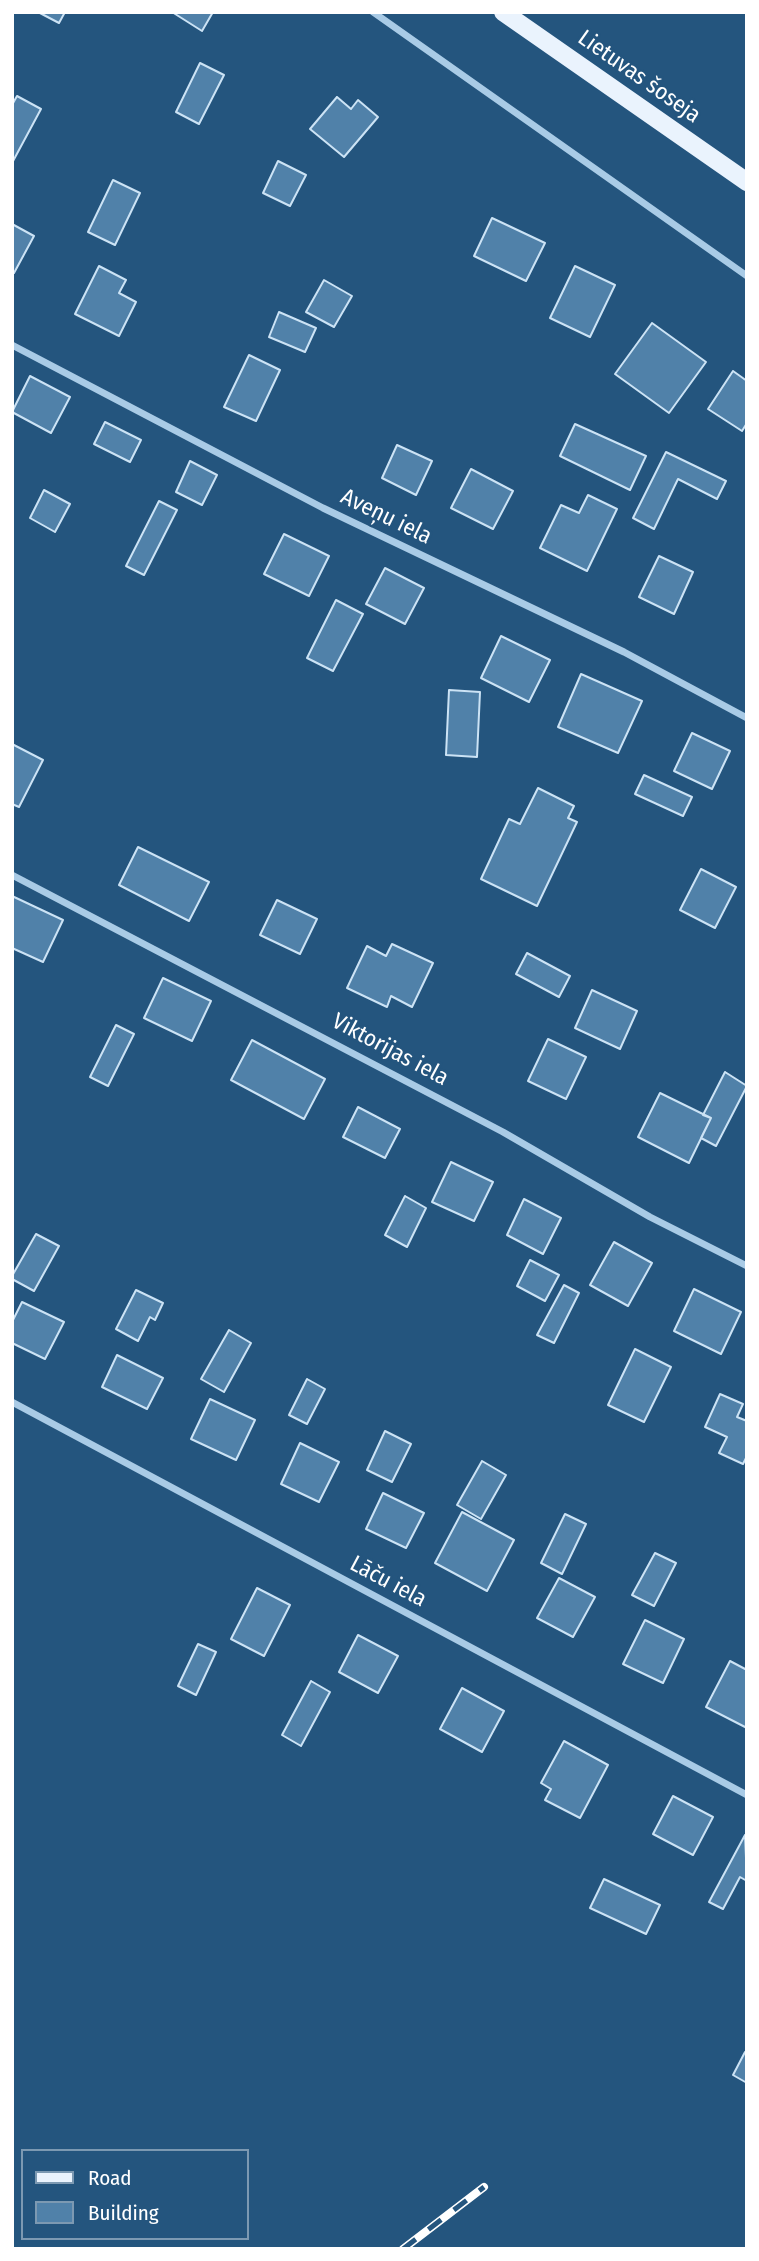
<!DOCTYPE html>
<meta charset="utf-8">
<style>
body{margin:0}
#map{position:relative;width:759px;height:2261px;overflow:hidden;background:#24557e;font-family:"Fira Sans Condensed",sans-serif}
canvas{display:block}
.frame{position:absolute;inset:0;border:14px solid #fff;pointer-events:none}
.legend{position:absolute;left:21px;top:2149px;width:228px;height:91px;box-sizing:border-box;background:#24557e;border:2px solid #7c99b2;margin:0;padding:9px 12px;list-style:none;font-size:21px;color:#fff}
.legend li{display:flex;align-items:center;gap:14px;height:35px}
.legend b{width:35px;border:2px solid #7c99b2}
</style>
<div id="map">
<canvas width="759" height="2261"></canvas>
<div class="frame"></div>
<ul class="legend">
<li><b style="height:9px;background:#eaf3fd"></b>Road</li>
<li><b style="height:19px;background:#5081a9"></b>Building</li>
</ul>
</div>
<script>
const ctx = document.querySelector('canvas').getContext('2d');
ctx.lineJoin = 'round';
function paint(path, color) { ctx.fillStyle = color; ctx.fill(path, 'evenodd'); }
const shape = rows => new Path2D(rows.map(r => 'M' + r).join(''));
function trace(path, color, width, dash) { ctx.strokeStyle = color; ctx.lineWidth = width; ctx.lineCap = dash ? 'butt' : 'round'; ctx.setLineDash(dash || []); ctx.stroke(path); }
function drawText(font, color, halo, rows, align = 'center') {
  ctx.font = font + ' "Fira Sans Condensed",sans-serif'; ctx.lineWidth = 5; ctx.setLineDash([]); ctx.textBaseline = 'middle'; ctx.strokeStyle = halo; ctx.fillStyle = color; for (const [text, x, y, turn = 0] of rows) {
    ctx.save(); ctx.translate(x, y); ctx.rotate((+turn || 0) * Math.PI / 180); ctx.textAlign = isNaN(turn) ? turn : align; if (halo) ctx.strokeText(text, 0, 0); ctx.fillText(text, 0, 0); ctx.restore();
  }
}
const building = shape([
 [38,12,65,12,59,23,38,12],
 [172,12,213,12,202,31,172,12],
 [200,63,224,75,199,124,176,112,200,63],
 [17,96,41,109,12,163,12,105,17,96],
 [337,97,351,109,358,100,378,117,344,157,310,129,337,97],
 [278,161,306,175,290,206,263,193,278,161],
 [113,180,140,193,115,245,88,232,113,180],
 [492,218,545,243,526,281,474,256,492,218],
 [12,224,34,236,14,273,12,272,12,224],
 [99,266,126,280,119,293,136,302,119,336,75,314,99,266],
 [575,266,615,285,590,337,550,318,575,266],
 [324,280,352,296,334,327,306,312,324,280],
 [279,312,316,328,305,352,269,337,279,312],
 [652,323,706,362,669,413,615,374,652,323],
 [249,355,280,370,256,421,224,407,249,355],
 [733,371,747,381,747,423,742,431,708,409,733,371],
 [30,376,70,397,51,433,12,412,30,376],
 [105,422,141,440,130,462,94,444,105,422],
 [575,424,646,456,630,490,560,456,575,424],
 [397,445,432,461,416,495,382,478,397,445],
 [666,452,726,481,717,499,678,479,654,529,633,518,666,452],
 [190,461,217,475,202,505,176,492,190,461],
 [471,469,513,491,493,529,451,508,471,469],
 [44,490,70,504,55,532,30,518,44,490],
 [588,495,617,509,587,571,540,548,561,505,579,513,588,495],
 [159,501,177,510,144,575,126,566,159,501],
 [284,534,329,556,309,596,264,574,284,534],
 [659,556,693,572,674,614,639,597,659,556],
 [385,568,424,588,405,624,366,604,385,568],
 [336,600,363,614,333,671,307,658,336,600],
 [501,636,550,660,529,702,481,678,501,636],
 [581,674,642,701,618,753,558,727,581,674],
 [449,690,480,692,477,757,446,755,449,690],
 [692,733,730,751,712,789,674,771,692,733],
 [12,744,43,760,19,807,12,804,12,744],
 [644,775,692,797,683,816,635,794,644,775],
 [538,788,574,806,568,818,577,822,537,906,481,879,509,819,520,824,538,788],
 [138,847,209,882,189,921,119,885,138,847],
 [701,869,736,887,715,928,680,910,701,869],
 [12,896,63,920,43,962,12,948,12,896],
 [277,900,317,919,300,954,260,935,277,900],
 [392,944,433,963,412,1007,391,996,387,1007,347,988,367,946,386,956,392,944],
 [527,953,570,976,559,997,516,974,527,953],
 [163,978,211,1001,192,1041,144,1018,163,978],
 [592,990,637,1011,620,1049,575,1028,592,990],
 [116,1025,134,1034,108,1086,90,1077,116,1025],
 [548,1039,586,1057,566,1099,528,1081,548,1039],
 [252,1040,325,1079,304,1119,231,1080,252,1040],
 [725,1072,747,1086,716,1146,701,1138,711,1118,703,1115,725,1072],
 [660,1093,711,1118,689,1163,638,1137,660,1093],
 [358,1107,400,1129,385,1158,343,1137,358,1107],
 [451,1162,493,1182,474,1221,432,1202,451,1162],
 [405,1196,426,1208,407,1247,385,1235,405,1196],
 [524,1199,561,1218,543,1254,507,1235,524,1199],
 [36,1234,59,1246,34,1291,12,1279,12,1276,36,1234],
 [614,1242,652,1263,628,1306,590,1285,614,1242],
 [530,1260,559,1275,545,1301,517,1286,530,1260],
 [564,1285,579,1293,554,1343,537,1335,564,1285],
 [694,1289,741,1312,721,1354,674,1331,694,1289],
 [136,1290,163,1303,155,1320,150,1317,138,1341,116,1329,136,1290],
 [22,1302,64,1322,45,1359,12,1343,12,1322,22,1302],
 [229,1330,251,1343,224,1392,201,1379,229,1330],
 [635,1349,671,1367,644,1422,608,1405,635,1349],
 [117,1355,163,1378,147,1409,102,1387,117,1355],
 [307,1379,325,1389,307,1424,289,1415,307,1379],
 [720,1394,743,1404,737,1417,747,1421,747,1456,743,1464,719,1453,727,1437,705,1427,720,1394],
 [210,1399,255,1420,236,1460,191,1439,210,1399],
 [385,1431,411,1444,392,1482,367,1470,385,1431],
 [300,1443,339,1462,319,1502,281,1484,300,1443],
 [482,1461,506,1475,481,1519,457,1505,482,1461],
 [383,1493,424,1513,406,1548,366,1529,383,1493],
 [462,1512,514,1540,487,1591,435,1563,462,1512],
 [565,1514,586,1524,562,1574,541,1563,565,1514],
 [655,1553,676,1563,654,1606,632,1595,655,1553],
 [559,1578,595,1597,573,1637,537,1618,559,1578],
 [257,1588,290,1605,264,1656,231,1639,257,1588],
 [645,1620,684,1639,663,1683,623,1664,645,1620],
 [358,1635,398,1656,378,1693,339,1672,358,1635],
 [198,1644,216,1652,196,1695,178,1686,198,1644],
 [730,1661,747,1670,747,1728,706,1707,730,1661],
 [311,1681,330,1692,301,1746,282,1735,311,1681],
 [462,1688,504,1711,482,1752,440,1729,462,1688],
 [564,1741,608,1765,580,1818,545,1800,551,1789,541,1783,564,1741],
 [673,1796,713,1817,693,1855,653,1834,673,1796],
 [745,1835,747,1881,740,1877,723,1909,709,1902,745,1835],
 [604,1879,660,1905,646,1934,590,1908,604,1879],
 [745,2052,747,2053,747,2083,733,2075,745,2052]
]);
const minor = shape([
 [373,12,747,276],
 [12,345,323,508,624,652,747,718],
 [12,875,503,1132,650,1217,747,1266],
 [12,1402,747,1795]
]);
const primary = shape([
 [503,12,747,182]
]);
const rail = shape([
 [403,2249,484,2187]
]);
const streetNames = [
 ["Lietuvas šoseja",639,77,35],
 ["Aveņu iela",386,517,26],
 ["Viktorijas iela",390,1050,28],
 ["Lāču iela",388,1582,28]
];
paint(building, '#5081a9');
trace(building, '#cce3f5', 2);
trace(minor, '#a9cbe6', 7);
trace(primary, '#eaf3fd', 18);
trace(rail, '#fff', 8);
trace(rail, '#24557e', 5, [16]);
drawText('23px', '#fff', '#24557e', streetNames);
</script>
